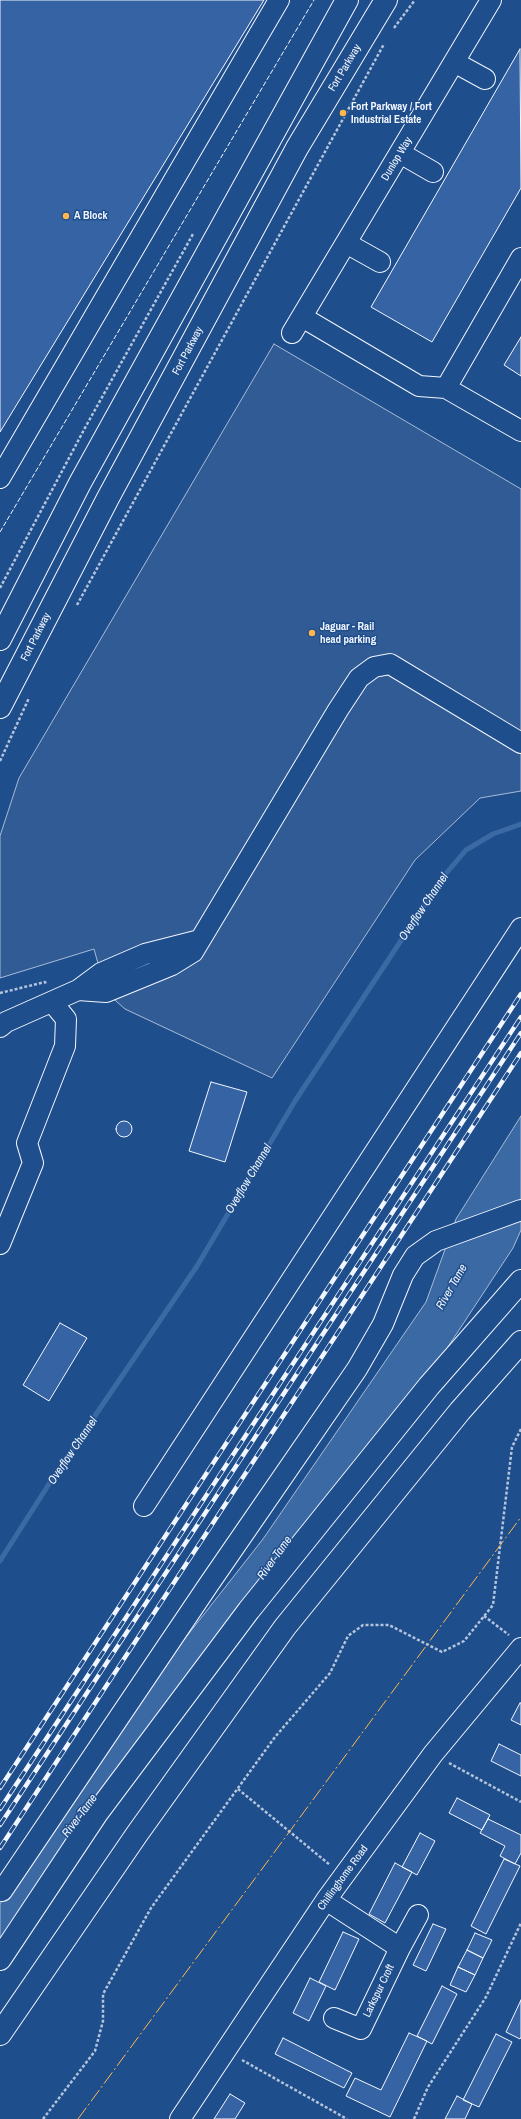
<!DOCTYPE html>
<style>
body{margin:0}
canvas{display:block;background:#1f4e8c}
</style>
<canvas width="521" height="2119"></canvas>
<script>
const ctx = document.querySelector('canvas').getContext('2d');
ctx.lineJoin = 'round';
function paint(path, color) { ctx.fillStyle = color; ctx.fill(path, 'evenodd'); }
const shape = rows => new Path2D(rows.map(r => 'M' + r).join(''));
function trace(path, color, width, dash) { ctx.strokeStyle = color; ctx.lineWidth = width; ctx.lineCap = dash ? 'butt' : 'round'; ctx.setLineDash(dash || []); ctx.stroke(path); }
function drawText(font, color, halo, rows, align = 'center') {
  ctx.font = font + ' "Archivo Narrow",sans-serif'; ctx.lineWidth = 3; ctx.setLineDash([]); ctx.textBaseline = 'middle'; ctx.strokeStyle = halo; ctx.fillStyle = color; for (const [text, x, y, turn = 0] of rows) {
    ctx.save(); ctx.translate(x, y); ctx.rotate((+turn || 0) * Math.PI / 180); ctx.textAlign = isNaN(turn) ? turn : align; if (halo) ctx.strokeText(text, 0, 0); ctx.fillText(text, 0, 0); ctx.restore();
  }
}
const parking = shape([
 [274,344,521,489,521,791,480,798,415,860,272,1078,125,1009,106,992,94,949,0,978,0,836,19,778,274,344]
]);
const water = shape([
 [521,1116,521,1230,513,1248,382,1447,0,1949,0,1904,31,1856,150,1683,263,1539,426,1302,456,1219,521,1116]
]);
const stream = shape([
 [0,1561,56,1473,197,1266,295,1101,443,877,466,850,493,834,521,824]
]);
const building = shape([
 [0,0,264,0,0,432,0,0],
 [520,49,521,188,432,342,371,307,520,49],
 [521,337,521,376,504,365,521,337],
 [211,1082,247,1092,225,1162,189,1151,211,1082],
 '116 1129a8 8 0 1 1 16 0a8 8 0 1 1-16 0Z',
 [60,1323,87,1338,49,1401,23,1385,60,1323],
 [520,1703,521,1703,521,1725,511,1720,520,1703],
 [499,1744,521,1755,521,1776,491,1761,499,1744],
 [457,1798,490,1815,482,1830,449,1813,457,1798],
 [488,1819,521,1835,521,1853,515,1864,500,1856,505,1846,480,1833,488,1819],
 [420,1833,435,1841,417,1875,402,1867,420,1833],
 [504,1859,520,1866,486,1934,471,1926,504,1859],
 [395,1863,412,1872,385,1923,369,1914,395,1863],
 [433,1924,446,1929,426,1971,413,1965,433,1924],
 [343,1932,359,1939,335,1990,319,1982,343,1932],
 [475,1933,492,1940,483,1958,467,1950,475,1933],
 [467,1950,483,1958,475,1975,458,1967,467,1950],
 [458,1967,475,1975,466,1992,450,1985,458,1967],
 [310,1978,326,1986,309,2021,293,2013,310,1978],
 [442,1986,457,1994,432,2044,417,2036,442,1986],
 [521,2000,521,2037,520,2039,506,2032,521,2000],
 [409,2033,427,2041,390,2117,346,2096,355,2078,381,2090,409,2033],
 [496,2034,512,2042,479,2107,463,2100,496,2034],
 [283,2038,352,2073,344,2088,275,2054,283,2038],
 [230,2094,245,2103,235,2119,214,2119,230,2094],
 [457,2096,472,2104,465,2119,445,2119,457,2096]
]);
const path = shape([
 [394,28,415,0],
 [0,588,86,426,193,234],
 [77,605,384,44],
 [0,761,29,698],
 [0,993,45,982,46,984],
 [484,1616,509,1635],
 [449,1763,521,1802],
 [238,1789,330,1865],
 [242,2060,347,2119],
 [43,2119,95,2051,103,2021,103,1994,151,1908,275,1737,330,1673,348,1636,363,1625,389,1625,442,1652,464,1641,493,1605,512,1447,521,1429],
 [414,2119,428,2087,486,1997,521,1923]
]);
const minor = shape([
 [454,62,485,79],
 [400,153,433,172],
 [346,243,380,262],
 [521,258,446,388,521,431],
 [302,317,419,386,446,388],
 [292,333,491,0],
 [0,478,279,0],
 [78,990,106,992,172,965,193,952,338,710,359,678,374,667,390,664,521,743],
 [0,1027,6,1022,78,990,101,973,145,954,200,940],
 [0,1244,33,1163,27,1143,65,1046,66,1019,52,1002],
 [144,1506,521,928],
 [2,1891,209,1584,357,1369,383,1324,403,1275,415,1256,436,1241,521,1210],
 [326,1900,400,1948,361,2029,334,2018],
 [400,1948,418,1915],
 [180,2119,326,1900,433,1754,521,1648]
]);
const major = shape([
 [0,639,80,483,347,0],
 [0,707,108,498,297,148,386,0]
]);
const highway = shape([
 [0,1959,97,1813,249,1610,429,1386,521,1281],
 [0,2034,137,1834,285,1627,460,1411,521,1342]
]);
const rail = shape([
 [0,1788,521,994],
 [0,1809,521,1017],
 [0,1825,521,1033],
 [0,1848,521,1053]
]);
const fence = shape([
 [0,532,314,0]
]);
const power = shape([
 [78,2119,521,1517]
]);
const markers = [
 [343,113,4,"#ffb74d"],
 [66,216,4,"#ffb74d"],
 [312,633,4,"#ffb74d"]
];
const streetNames = [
 ["Fort Parkway",345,68,-59],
 ["Dunlop Way",397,159,-59],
 ["Fort Parkway",188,351,-62],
 ["Fort Parkway",36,637,-63],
 ["Chillinghome Road",343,1878,-54],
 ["Larkspur Croft",379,1991,-64]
];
const poiNames = [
 ["Fort Parkway / Fort",351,107],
 ["Industrial Estate",351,120],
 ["A Block",74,216],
 ["Jaguar - Rail",320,627],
 ["head parking",320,640]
];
const waterNames = [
 ["Overflow Channel",424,907,-56],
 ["Overflow Channel",249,1179,-59],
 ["River Tame",452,1287,-60],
 ["Overflow Channel",73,1451,-56],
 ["River Tame",275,1558,-54],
 ["River Tame",80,1816,-53]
];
paint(parking, '#305b95');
trace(parking, '#a8bbd7', 1);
paint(water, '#3b69a3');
trace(water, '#a8bbd7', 1);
trace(stream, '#3b69a3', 5);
paint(building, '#3563a3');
trace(building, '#f2f6ff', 1);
trace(minor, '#f2f6ff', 22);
trace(major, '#f2f6ff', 24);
trace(highway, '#f2f6ff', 24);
trace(path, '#b3c4dc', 2.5, [3, 2]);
trace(minor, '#1f4e8c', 20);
trace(major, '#1f4e8c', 22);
trace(highway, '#1f4e8c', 22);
trace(rail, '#f2f6ff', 4.5);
trace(rail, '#1f4e8c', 3, [9]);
trace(fence, '#f2f6ff', 1, [5, 2]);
trace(power, '#ffb74d', 1, [14, 3, 2, 3]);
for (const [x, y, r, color] of markers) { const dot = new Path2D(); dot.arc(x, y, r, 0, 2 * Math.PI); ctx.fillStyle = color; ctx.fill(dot); trace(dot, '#1f4e8c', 1.5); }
drawText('11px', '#f2f6ff', '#1f4e8c', streetNames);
drawText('bold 11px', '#f2f6ff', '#1f4e8c', poiNames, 'left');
drawText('italic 12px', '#f2f6ff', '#1f4e8c', waterNames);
</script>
